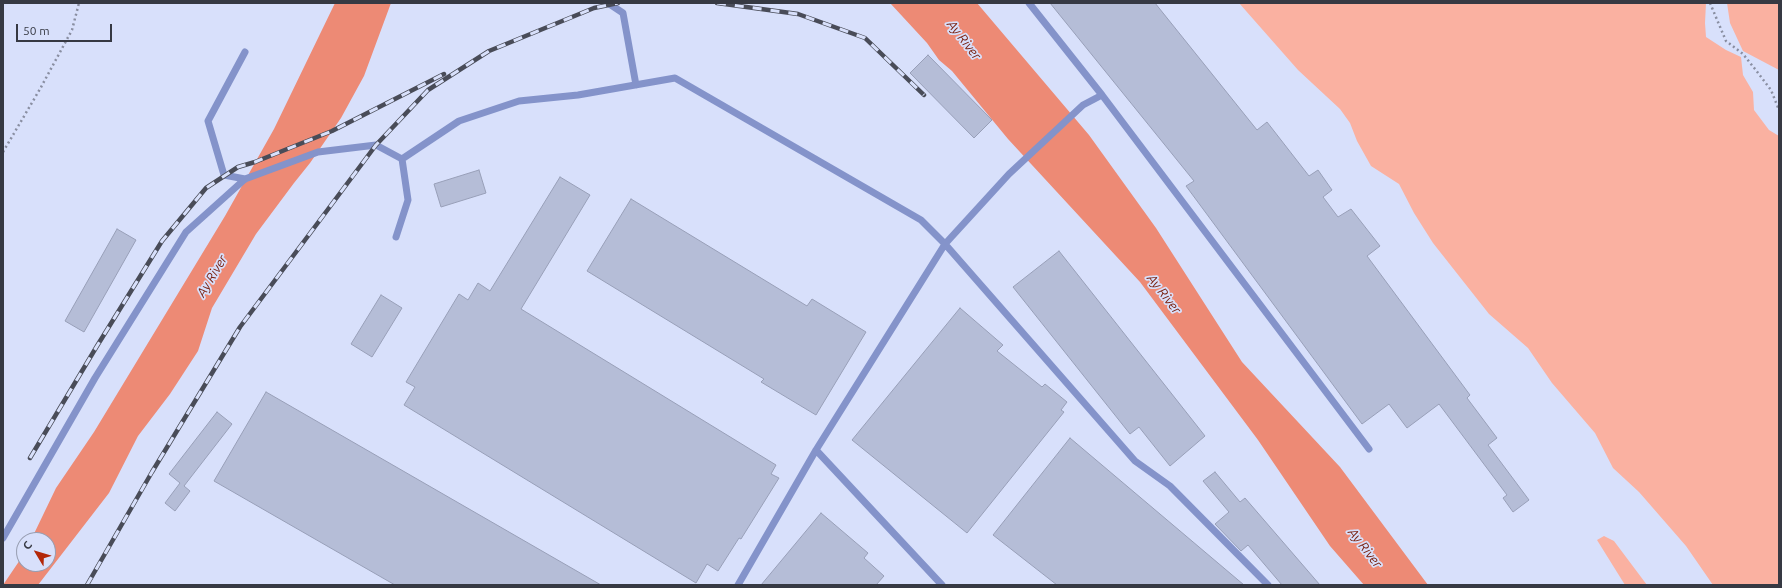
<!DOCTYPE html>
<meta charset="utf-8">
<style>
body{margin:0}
#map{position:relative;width:1782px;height:588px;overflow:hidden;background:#d8e0fb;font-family:Ubuntu,sans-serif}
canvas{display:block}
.frame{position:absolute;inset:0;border:4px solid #363943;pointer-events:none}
.north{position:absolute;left:16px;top:532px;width:40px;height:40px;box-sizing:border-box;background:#d8e0fb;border:1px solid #979db1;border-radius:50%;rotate:308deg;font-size:11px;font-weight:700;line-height:16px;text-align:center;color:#363943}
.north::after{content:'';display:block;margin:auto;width:14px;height:18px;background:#b32709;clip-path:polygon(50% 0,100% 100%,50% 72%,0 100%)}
.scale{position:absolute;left:16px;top:24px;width:96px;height:18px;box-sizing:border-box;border:2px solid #363943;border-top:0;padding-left:5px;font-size:12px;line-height:14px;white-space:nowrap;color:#363943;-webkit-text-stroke:3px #d8e0fb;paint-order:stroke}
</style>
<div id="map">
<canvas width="1782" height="588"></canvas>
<div class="frame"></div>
<div class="north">С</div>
<div class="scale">50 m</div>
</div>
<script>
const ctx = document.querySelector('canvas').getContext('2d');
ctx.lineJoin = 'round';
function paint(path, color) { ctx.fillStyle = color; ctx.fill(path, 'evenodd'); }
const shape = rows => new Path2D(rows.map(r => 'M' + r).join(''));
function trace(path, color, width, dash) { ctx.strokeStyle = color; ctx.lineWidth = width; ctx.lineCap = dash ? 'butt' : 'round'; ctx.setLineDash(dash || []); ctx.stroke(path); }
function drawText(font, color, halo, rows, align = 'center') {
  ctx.font = font + ' Ubuntu,sans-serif'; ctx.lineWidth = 3.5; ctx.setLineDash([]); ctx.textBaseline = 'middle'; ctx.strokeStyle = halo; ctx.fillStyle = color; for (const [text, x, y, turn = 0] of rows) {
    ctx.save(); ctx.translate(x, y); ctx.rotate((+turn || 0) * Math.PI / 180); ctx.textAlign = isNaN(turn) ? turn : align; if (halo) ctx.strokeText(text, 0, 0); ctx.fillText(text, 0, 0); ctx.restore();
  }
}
const green = shape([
 [1239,3,1706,3,1705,23,1706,37,1726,50,1741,57,1743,75,1753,92,1754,110,1769,130,1779,136,1779,585,1713,585,1686,546,1639,492,1613,468,1595,433,1552,383,1528,348,1489,314,1433,243,1414,213,1399,184,1371,166,1357,141,1350,123,1340,109,1298,70],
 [1727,3,1779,3,1779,70,1743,51,1730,23],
 [1604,536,1614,541,1647,585,1625,585,1597,540]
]);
const water = shape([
 [335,3,391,3,364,76,341,118,310,163,294,183,256,234,212,308,198,351,170,394,138,436,109,493,38,585,3,585,24,554,24,564,48,564,48,540,31,540,56,488,94,432,225,216,274,129],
 [890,3,977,3,1089,135,1156,228,1242,362,1340,467,1428,585,1364,585,1330,546,1258,440,1140,282,1008,139,952,71,939,60,927,43]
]);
const building = shape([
 [1050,3,1155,3,1257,130,1267,122,1309,176,1318,170,1332,190,1323,197,1338,217,1351,209,1380,246,1367,256,1470,395,1467,398,1497,438,1488,445,1529,500,1513,512,1503,498,1507,495,1439,404,1407,428,1389,404,1362,424,1186,186,1194,181,1050,3],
 [928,55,992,120,974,138,910,73,928,55],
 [479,170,486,193,441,207,434,184,479,170],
 [560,177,590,195,521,309,776,465,771,474,779,478,741,539,739,538,718,571,707,564,696,583,404,405,415,387,406,382,459,294,468,300,478,283,490,291,560,177],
 [631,199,807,306,812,299,866,332,816,415,761,382,764,379,587,271,631,199],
 [117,229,136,240,84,332,65,321,117,229],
 [1059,251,1205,436,1170,466,1139,427,1130,434,1013,287,1059,251],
 [381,295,402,308,372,357,351,344,381,295],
 [960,308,1003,345,997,351,1042,387,1045,384,1067,402,1061,410,1064,412,967,533,852,440,960,308],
 [266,392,601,585,395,585,214,481,266,392],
 [217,412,232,424,184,486,190,491,175,511,165,503,180,483,169,474,217,412],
 [1070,438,1244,585,1057,585,993,535,1070,438],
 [1215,472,1240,502,1245,498,1320,585,1282,585,1248,545,1241,551,1215,524,1229,512,1203,481,1215,472],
 [821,513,868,553,864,558,884,576,876,585,761,585,821,513]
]);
const path = shape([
 [1710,3,1726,41,1743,54,1755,69,1771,90,1779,110],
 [3,152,40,89,72,30,79,3]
]);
const service = shape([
 [608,3,623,13,636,85],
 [1029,3,1102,95,1369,449],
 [245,52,208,121,224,175,245,179],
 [402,159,459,121,519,101,578,95,675,78,921,220,945,244,1135,461,1170,486,1268,585],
 [816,450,942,585],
 [3,538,95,378,186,232,245,179,318,152,376,145,402,159,408,200,396,237],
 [738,585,816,450,945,244,1009,174,1083,105,1102,95]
]);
const rail = shape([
 [717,3,798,14,865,38,924,95],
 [30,458,97,346,162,241,206,188,238,167,255,162,332,131,444,74],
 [87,585,152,472,240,327,376,145,428,90,489,51,594,8,618,3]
]);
const waterNames = [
 ["Ay River",964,40,52],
 ["Ay River",212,276,-59],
 ["Ay River",1164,294,52],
 ["Ay River",1365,548,52]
];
paint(green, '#fab1a1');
paint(water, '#ed8a75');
paint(building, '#b5bdd7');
trace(building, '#989fb8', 1);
trace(path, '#898ea1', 2.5, [2, 3]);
trace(service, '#8493ca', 7);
trace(rail, '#494c58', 4.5);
trace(rail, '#d8e0fb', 3, [9]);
drawText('italic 13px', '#7a2212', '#d8e0fb', waterNames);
</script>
